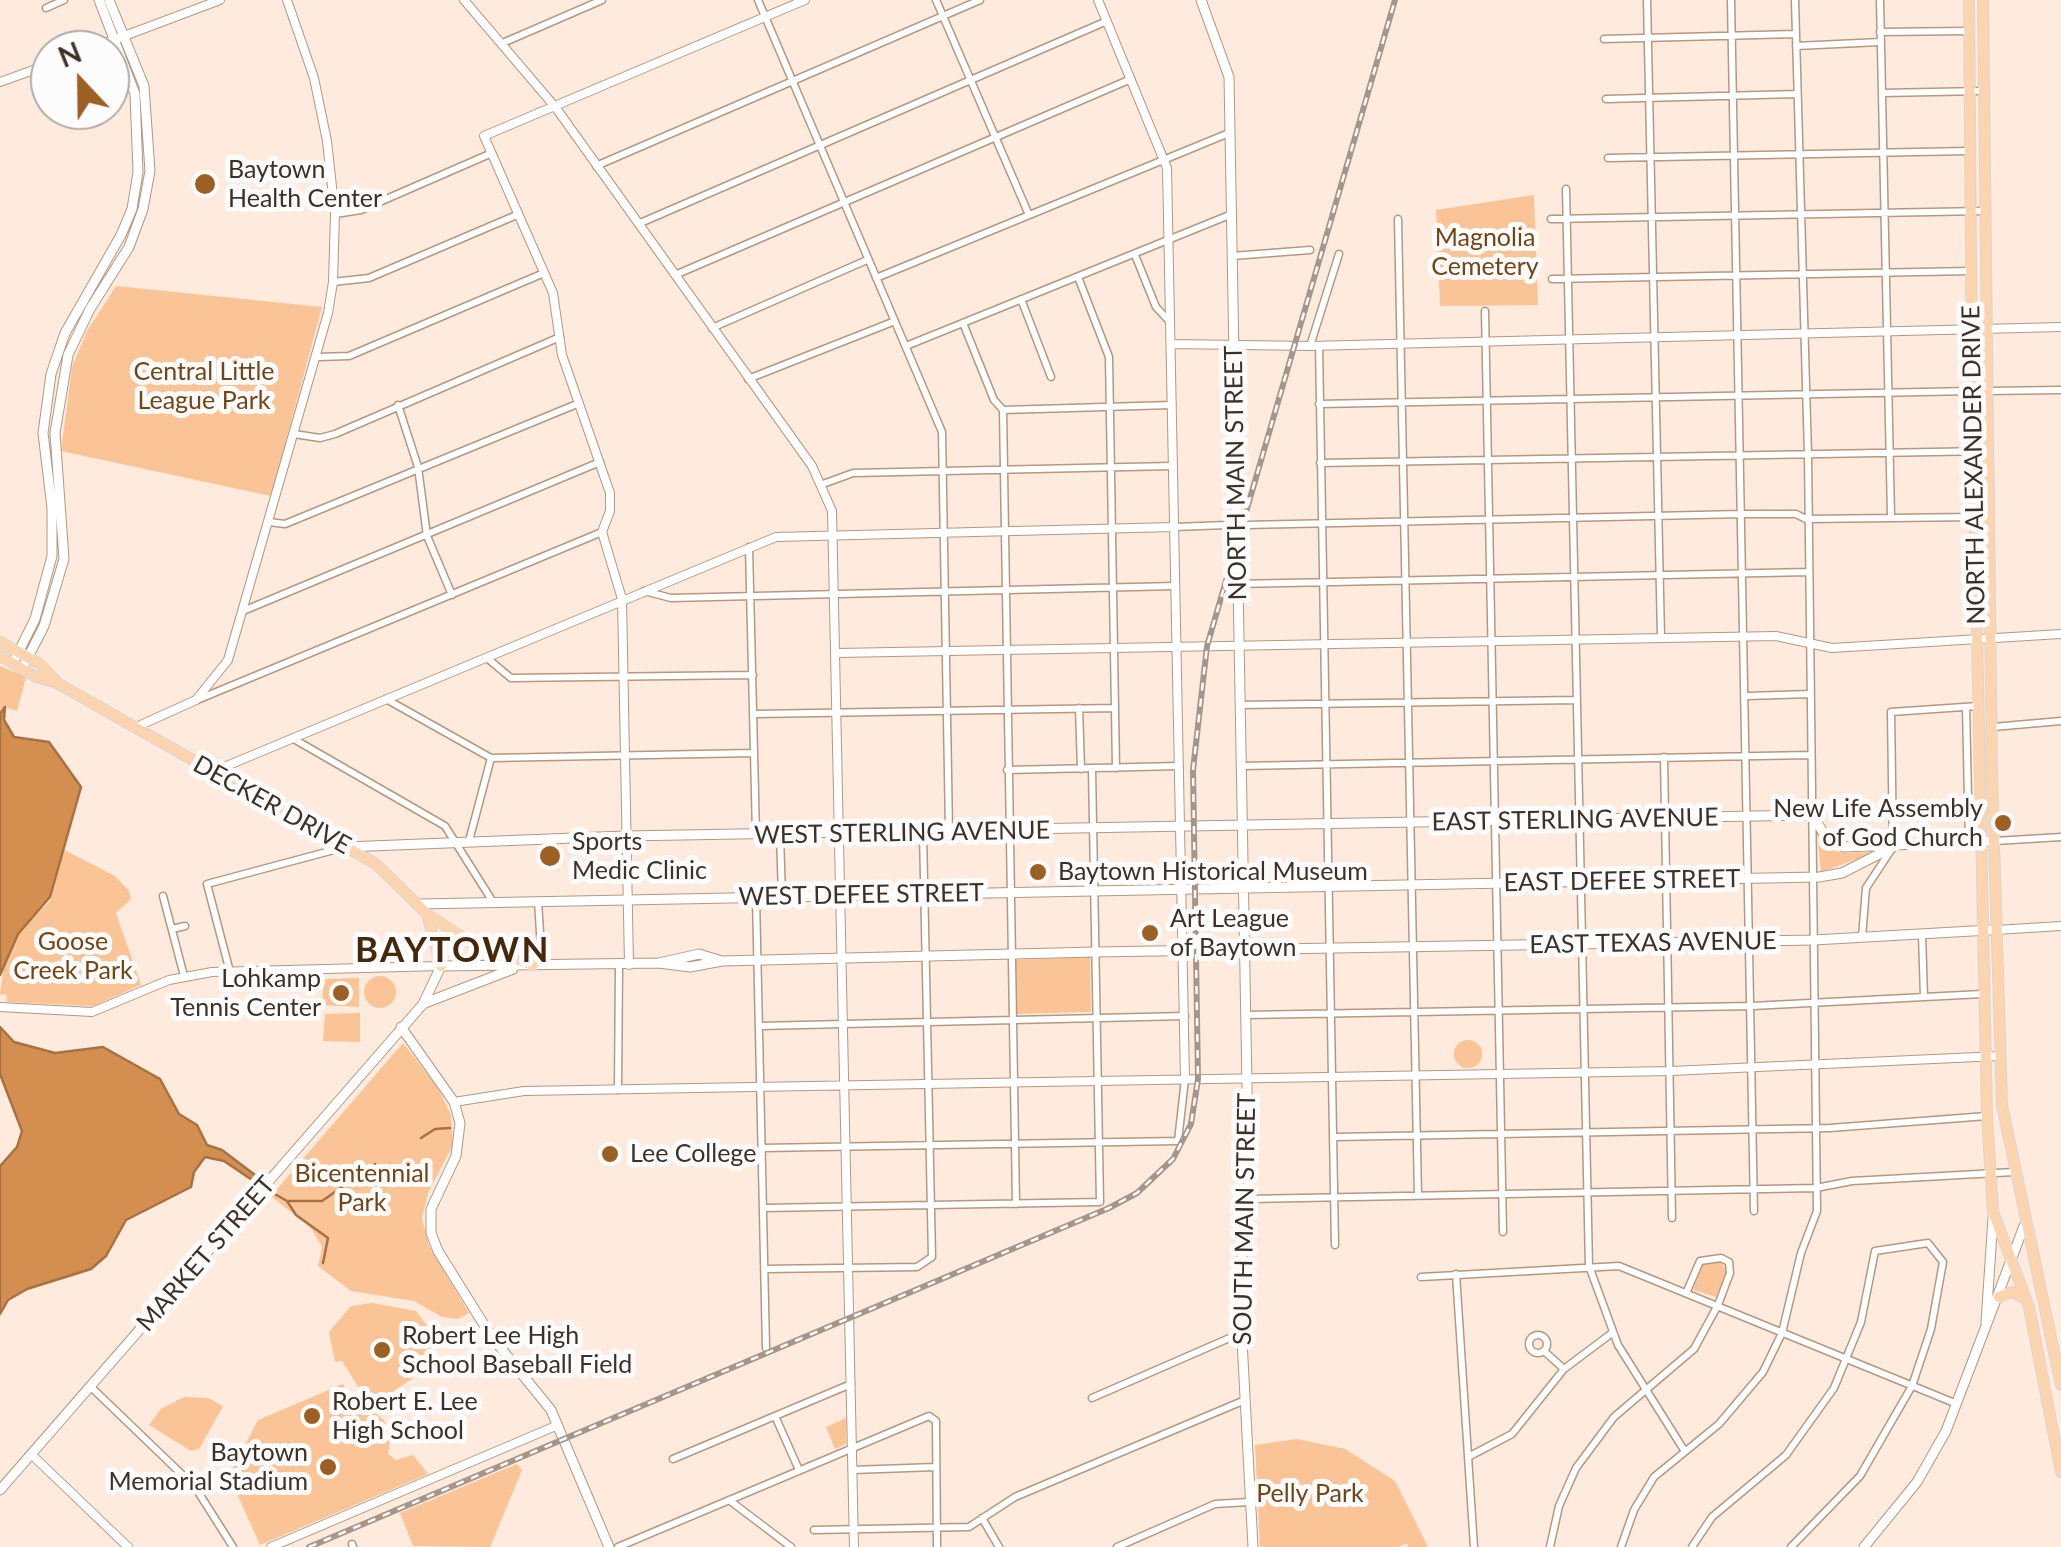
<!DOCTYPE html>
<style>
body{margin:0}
#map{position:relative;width:2061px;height:1547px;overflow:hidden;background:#feebdd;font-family:Lato,sans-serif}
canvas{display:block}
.north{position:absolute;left:30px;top:30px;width:100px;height:100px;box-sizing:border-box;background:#fcfcfc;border:2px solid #afaba7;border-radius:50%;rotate:338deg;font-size:28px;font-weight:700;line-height:40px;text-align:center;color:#3c3127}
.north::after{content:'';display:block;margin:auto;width:35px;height:45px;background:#9d6024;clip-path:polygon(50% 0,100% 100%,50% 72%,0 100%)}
</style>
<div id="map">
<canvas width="2061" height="1547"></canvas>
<div class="north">N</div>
</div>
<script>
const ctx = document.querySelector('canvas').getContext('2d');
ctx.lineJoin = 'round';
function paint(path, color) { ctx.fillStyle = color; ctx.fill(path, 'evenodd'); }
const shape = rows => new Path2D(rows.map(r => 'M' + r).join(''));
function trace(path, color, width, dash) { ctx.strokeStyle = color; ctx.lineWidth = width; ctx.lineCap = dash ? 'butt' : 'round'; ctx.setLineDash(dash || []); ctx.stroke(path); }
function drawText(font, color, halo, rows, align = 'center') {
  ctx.font = font + ' Lato,sans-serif'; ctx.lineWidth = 10; ctx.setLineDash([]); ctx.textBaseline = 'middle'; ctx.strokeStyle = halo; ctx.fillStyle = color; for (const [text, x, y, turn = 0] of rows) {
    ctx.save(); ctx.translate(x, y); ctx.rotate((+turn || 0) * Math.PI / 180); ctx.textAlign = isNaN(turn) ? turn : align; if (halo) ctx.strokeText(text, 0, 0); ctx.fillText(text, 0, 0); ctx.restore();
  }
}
const green = shape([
 [1534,195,1538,305,1440,306,1436,210],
 [116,286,322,307,271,496,61,451,72,367,87,331],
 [0,666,26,677,17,711,5,707,0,713],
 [1817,832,1828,848,1841,853,1877,852,1821,872],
 [64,850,115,876,129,891,131,899,116,913,141,985,93,1006,7,1002,6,994,0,995,5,958,22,929,50,901],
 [1090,957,1091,1012,1016,1014,1014,960],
 '364 992a16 16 0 1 1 32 0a16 16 0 1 1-32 0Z',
 [359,978,359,1007,322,1005,324,979],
 [360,1013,360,1042,323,1041,325,1014],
 '1454 1054a14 14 0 1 1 28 0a14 14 0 1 1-28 0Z',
 [403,1043,438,1088,451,1115,453,1145,428,1193,422,1218,429,1246,469,1313,458,1319,442,1317,414,1301,351,1291,318,1266,322,1247,311,1228,271,1196],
 [1721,1261,1727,1272,1716,1297,1693,1290,1702,1264],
 [372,1303,416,1311,437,1339,413,1378,382,1399,359,1388,342,1361,335,1362,329,1332,351,1306],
 [343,1384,353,1407,365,1402,385,1422,390,1442,388,1454,396,1460,413,1455,428,1474,260,1545,229,1476,258,1420],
 [184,1397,208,1398,223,1406,199,1449,191,1451,149,1425,161,1409],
 [846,1418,846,1444,835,1449,826,1427],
 [1297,1439,1345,1449,1395,1481,1428,1547,1408,1547,1407,1543,1398,1547,1260,1547,1255,1445],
 [517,1464,522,1470,490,1547,413,1546,400,1513]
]);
const water = shape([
 [5,707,4,720,14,737,49,742,81,787,50,897,18,934,0,975,0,714,5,707],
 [0,1027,14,1042,55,1053,103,1047,160,1079,179,1114,197,1125,207,1145,222,1150,259,1178,255,1182,224,1161,205,1157,194,1172,191,1187,126,1220,106,1256,91,1269,27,1289,8,1300,0,1314,0,1166,17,1147,22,1131,0,1074,0,1027]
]);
const stream = shape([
 [421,1138,435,1129,450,1128],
 [273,1193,287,1201,322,1201,375,1164],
 [287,1201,296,1215,328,1238,323,1263]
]);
const minor = shape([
 [758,0,942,432,949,831],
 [936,0,1029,215],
 [1647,0,1661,637],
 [1731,0,1754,1211],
 [1880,0,1891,516],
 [46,8,64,0],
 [1880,32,1968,31],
 [1604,39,1796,34],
 [505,42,602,0],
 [1796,46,1880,42],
 [1882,93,1982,91],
 [1606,99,1797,94],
 [1608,158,1968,151],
 [596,166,980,0],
 [1566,189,1589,1266,1618,1345,1684,1450],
 [335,214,361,210,492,153],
 [1398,219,1418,1195],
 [1551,219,1984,211],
 [638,224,1107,21],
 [1135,255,1156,307,1170,322],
 [1232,256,1310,250],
 [675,275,1131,79],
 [1078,277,1109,357,1116,768],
 [876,278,1229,133],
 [1552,279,1971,271],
 [333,282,369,278,519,214],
 [1021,299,1051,377],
 [1485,311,1503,1232],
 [963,323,994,400,1003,410,1016,1204],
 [712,328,867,260],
 [906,346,1232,214],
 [1310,346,1339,254],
 [1319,346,1335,1245],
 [318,357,349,356,544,273],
 [748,379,895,321],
 [1988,391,2061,390],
 [1319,404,1972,391],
 [398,405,418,467,427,536,452,595],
 [1003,410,1172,405],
 [294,434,320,438,335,434,560,337],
 [1320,463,1988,451],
 [823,484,853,473,1172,466],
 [269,522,285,524,577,404],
 [1246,525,1742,514,1796,514,1806,519,1975,517],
 [1174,527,1227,525],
 [749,547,756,834],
 [1237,584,1809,572],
 [644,591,671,598,1175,586],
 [243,611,600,462],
 [487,658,511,678,753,675],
 [1747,696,1810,694],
 [386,699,491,758,754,753],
 [197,700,602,532],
 [1241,705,1576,700],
 [1966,707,1969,844],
 [1079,708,1081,769],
 [755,714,1115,708],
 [1993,727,2061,721],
 [292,738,445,826,493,902],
 [1664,757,1672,1218],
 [1241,766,1810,755],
 [1007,770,1179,766],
 [780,835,782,896],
 [469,841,491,758],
 [1995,841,2061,837],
 [163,896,184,976],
 [756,897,766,1348],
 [538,901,542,964],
 [172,929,185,926],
 [1922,934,1924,997],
 [1862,937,1866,888,1893,847,1891,712,1978,706],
 [230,972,207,884,345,847],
 [1246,1015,1752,1006,1982,994],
 [759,1026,1185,1016],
 [618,1090,619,965],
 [1334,1137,1830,1128,1987,1116],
 [762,1148,1178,1141,1185,1079],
 [1249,1199,1816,1188,1852,1181,2014,1172],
 [764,1208,1100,1202,1092,769],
 [764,1269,917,1267,932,1257,923,832],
 [1456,1274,1474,1547],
 [1421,1277,1619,1266,1957,1404],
 '1529 1344a9 9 0 1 1 18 0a9 9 0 1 1-18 0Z',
 [1544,1351,1564,1369],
 [91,1387,195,1487,233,1547],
 [1092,1398,1241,1333],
 [775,1416,799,1470],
 [1470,1456,1512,1434,1564,1369,1612,1333],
 [673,1459,851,1384],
 [852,1470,936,1467],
 [729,1500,791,1547],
 [982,1518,999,1547],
 [814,1530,969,1527,1015,1497,1245,1400],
 [352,1544,353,1547],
 [618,1547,929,1416,936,1421,937,1547],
 [1117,1547,1215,1504,1249,1502],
 [1550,1547,1559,1506,1576,1468,1614,1417,1694,1349,1718,1305,1730,1273,1729,1262,1721,1258,1700,1261,1687,1291],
 [1621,1547,1634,1510,1654,1477,1719,1424,1763,1372,1782,1333,1801,1253,1817,1211,1808,455,1795,0],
 [1692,1547,1712,1517,1786,1455,1834,1388,1861,1322,1875,1251,1928,1243,1943,1262,1931,1329,1912,1386,1860,1476,1791,1547]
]);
const tertiary = shape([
 [464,0,556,108,812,466,832,511,854,1547],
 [1098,0,1167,168,1185,1079],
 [87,50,220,0],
 [0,82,50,64],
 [1171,344,1310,346,2061,327],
 [837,653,1776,636,1832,648,2061,634],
 [134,728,196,700,228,660,328,313,333,282,335,214,327,141,314,78,287,0],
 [212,772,776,537,1174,527],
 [1996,930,2061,926],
 [629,965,622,599,602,532,610,511,610,493,562,355,553,293,484,136,805,0],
 [0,1007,92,1012,169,980,212,972,441,966],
 [454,1102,524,1091,1671,1071,1999,1056],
 [32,1455,128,1547],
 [271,1547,558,1425]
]);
const secondary = shape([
 [1201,0,1229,77,1249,1199,1239,1284,1253,1547],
 [16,657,35,619,52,556,52,508,43,433,51,374,65,333,121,235,132,209,138,172,135,94,99,0],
 [22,669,44,626,64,559,55,433,68,355,90,309,129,247,143,209,150,171,144,86,109,0],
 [345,847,625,836,1812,815,1828,840,1843,847,1994,841],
 [419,904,1819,877,1842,873,1893,847],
 [659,963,699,954,722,961],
 [425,1003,513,969],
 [401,1027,454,1102,460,1123,456,1156,431,1209,431,1233,438,1251,491,1336,551,1410,609,1547],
 [1986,1322,1993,1218],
 [0,1490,423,1004,441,966,659,963,690,967,722,961,1096,952,1814,940,1990,930],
 [1864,1547,1917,1482,1946,1431,2024,1226]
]);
const primary = shape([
 [1969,0,1972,391,1987,1116,1993,1212,2029,1307,2061,1472],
 [1983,0,1992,776,2002,1105,2061,1385],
 [0,642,40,664,56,681],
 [0,656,36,677,57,683,376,864,427,914,441,966],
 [430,916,471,943,533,965],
 [1999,1297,2012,1292,2025,1298]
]);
const rail = shape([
 [309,1547,1109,1208,1137,1193,1173,1159,1191,1124,1198,1079,1193,770,1207,646,1395,0]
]);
const markers = [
 [205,184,12,"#9d6024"],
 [2003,823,10,"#9d6024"],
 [550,856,12,"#9d6024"],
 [1038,872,10,"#9d6024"],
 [1150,933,10,"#9d6024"],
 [341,993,10,"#9d6024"],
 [610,1154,10,"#9d6024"],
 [382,1350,10,"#9d6024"],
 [312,1416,10,"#9d6024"],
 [328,1467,10,"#9d6024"]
];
const poiNames = [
 ["Baytown",228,170],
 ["Health Center",228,199],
 ["New Life Assembly",1983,809,"right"],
 ["of God Church",1983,838,"right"],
 ["Sports",572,842],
 ["Medic Clinic",572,871],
 ["Baytown Historical Museum",1058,872],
 ["Art League",1170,919],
 ["of Baytown",1170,948],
 ["Lohkamp",321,979,"right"],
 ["Tennis Center",321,1008,"right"],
 ["Lee College",630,1154],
 ["Robert Lee High",402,1336],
 ["School Baseball Field",402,1365],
 ["Robert E. Lee",332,1402],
 ["High School",332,1431],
 ["Baytown",308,1453,"right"],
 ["Memorial Stadium",308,1482,"right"]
];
const parkNames = [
 ["Magnolia",1485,238],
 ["Cemetery",1485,267],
 ["Central Little",204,372],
 ["League Park",204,401],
 ["Goose",73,942],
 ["Creek Park",73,971],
 ["Bicentennial",362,1174],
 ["Park",362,1203],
 ["Pelly Park",1310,1494]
];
const streetNames = [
 ["NORTH ALEXANDER DRIVE",1974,465,-91],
 ["NORTH MAIN STREET",1236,473,-91],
 ["DECKER DRIVE",272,805,29],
 ["EAST STERLING AVENUE",1575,820,-1],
 ["WEST STERLING AVENUE",902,833,-1],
 ["EAST DEFEE STREET",1622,881,-1],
 ["WEST DEFEE STREET",861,895,-1],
 ["EAST TEXAS AVENUE",1653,943,-1],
 ["SOUTH MAIN STREET",1245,1219,-89],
 ["MARKET STREET",206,1254,-49]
];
const districtNames = [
 ["BAYTOWN",453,951]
];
paint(green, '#fac496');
paint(water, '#d48e50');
trace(water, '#a67244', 2.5);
trace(stream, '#a67244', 2.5);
trace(minor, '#b49881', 9);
trace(tertiary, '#b49881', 10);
trace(secondary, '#b49881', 11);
trace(primary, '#d8d6d4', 12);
trace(minor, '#fff', 6);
trace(tertiary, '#fff', 8);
trace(secondary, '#fff', 9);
trace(primary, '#fdd4b0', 10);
trace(rail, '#a6968a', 6);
trace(rail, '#fcfcfc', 2.5, [8]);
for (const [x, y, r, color] of markers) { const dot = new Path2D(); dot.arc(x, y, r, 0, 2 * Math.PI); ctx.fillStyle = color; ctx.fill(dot); trace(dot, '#fcfcfc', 4); }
drawText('25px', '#3c3127', '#fcfcfc', poiNames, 'left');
drawText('25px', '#734516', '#fcfcfc', parkNames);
drawText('25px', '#3c3127', '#fcfcfc', streetNames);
ctx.letterSpacing = '2.5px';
drawText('bold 35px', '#45270b', '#fcfcfc', districtNames);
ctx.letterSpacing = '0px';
</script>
